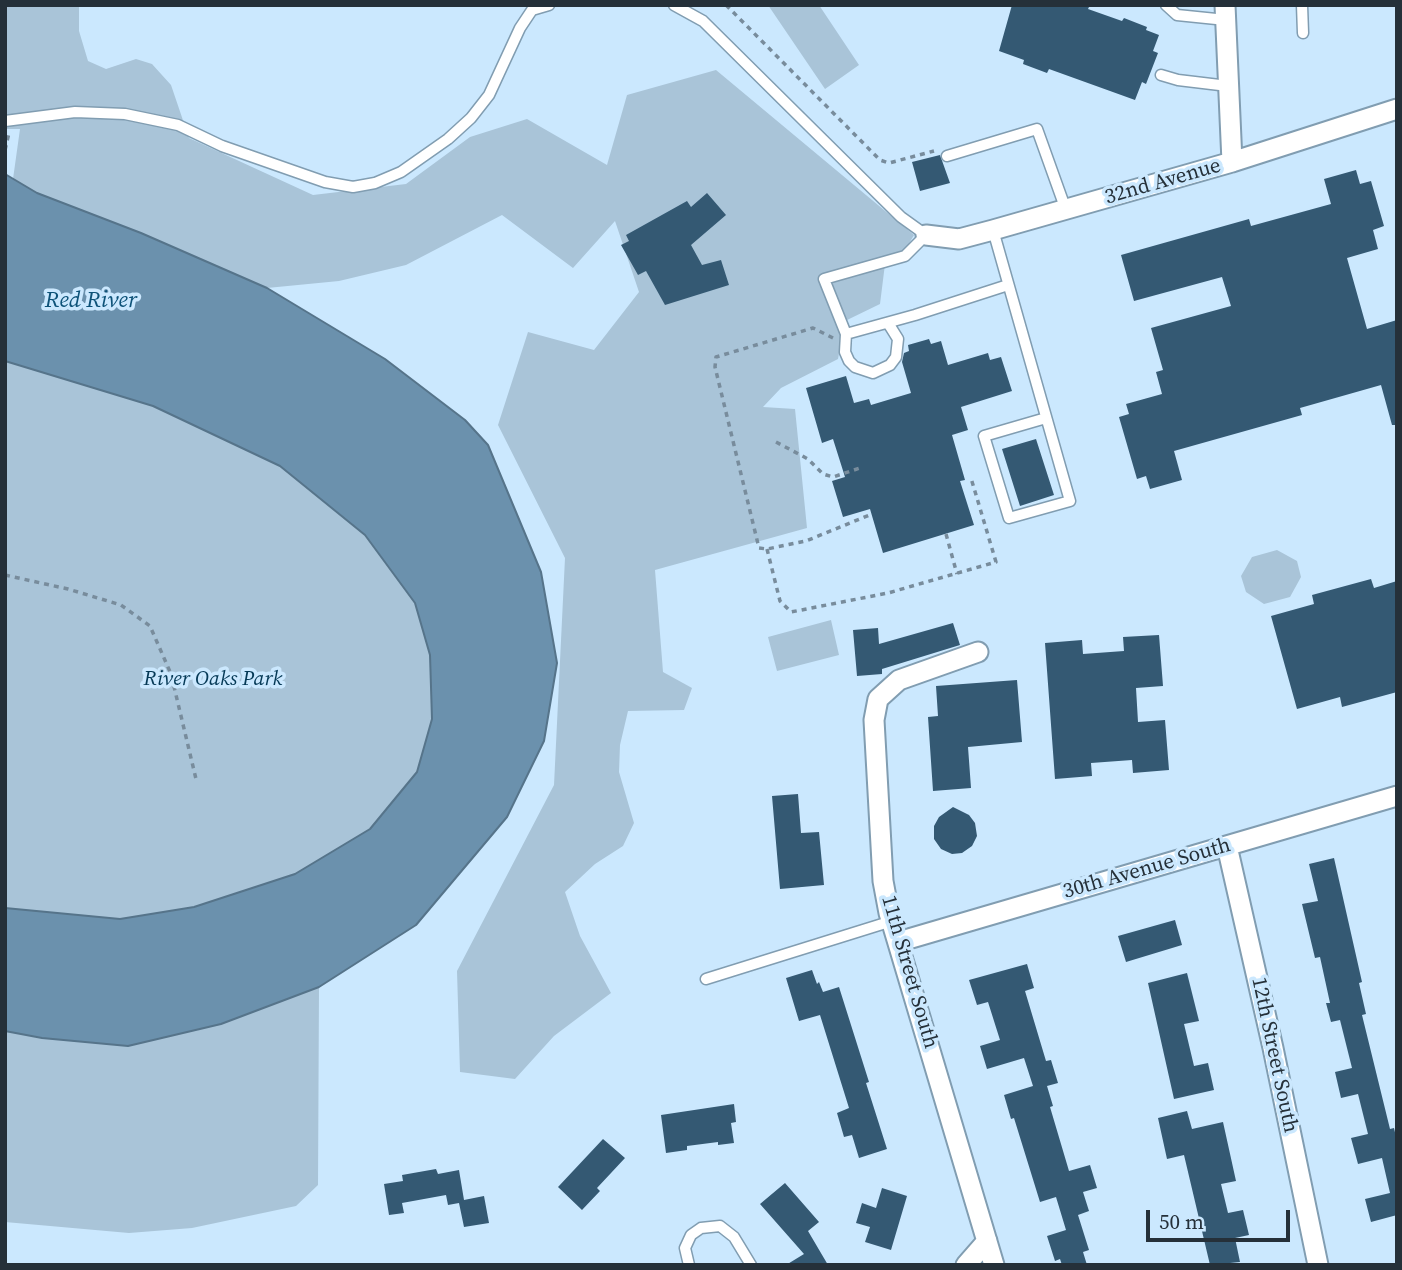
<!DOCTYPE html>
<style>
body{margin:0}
#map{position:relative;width:1402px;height:1270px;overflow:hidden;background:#cbe8fe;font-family:"Source Serif 4",serif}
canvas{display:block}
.frame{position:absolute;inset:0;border:7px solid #253039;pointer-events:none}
.scale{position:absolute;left:1146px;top:1210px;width:144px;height:32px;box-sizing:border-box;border:4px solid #253039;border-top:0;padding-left:9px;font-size:21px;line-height:24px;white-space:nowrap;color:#253039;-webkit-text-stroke:5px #cbe8fe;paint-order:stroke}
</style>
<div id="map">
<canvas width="1402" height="1270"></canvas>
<div class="frame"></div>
<div class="scale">50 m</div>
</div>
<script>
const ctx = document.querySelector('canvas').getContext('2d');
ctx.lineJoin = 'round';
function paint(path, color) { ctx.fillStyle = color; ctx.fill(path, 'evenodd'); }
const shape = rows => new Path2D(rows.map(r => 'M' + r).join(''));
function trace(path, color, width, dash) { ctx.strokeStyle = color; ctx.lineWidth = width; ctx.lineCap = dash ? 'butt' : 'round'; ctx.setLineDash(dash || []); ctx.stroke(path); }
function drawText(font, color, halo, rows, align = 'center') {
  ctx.font = font + ' "Source Serif 4",serif'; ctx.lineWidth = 7; ctx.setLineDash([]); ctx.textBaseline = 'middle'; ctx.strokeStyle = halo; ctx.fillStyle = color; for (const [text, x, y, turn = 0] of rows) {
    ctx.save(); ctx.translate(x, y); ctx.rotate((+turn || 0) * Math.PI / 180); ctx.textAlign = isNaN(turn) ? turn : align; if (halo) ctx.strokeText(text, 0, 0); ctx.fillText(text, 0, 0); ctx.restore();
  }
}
const green = shape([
 [5,5,79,5,79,31,88,61,106,69,136,59,152,64,171,85,189,138,313,195,406,184,470,137,527,119,607,165,627,95,716,70,914,235,904,252,886,256,880,304,845,321,838,359,781,388,763,407,795,409,807,528,655,570,663,672,692,688,684,710,628,711,620,745,619,772,634,823,623,846,595,864,565,892,580,936,611,993,554,1036,515,1079,460,1072,457,971,554,785,565,558,498,425,528,332,594,350,639,292,615,221,573,268,502,215,406,265,339,281,267,288,141,233,37,193,13,179,20,129,5,129],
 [768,5,819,5,859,65,825,89],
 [5,361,153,406,280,466,365,535,415,603,430,655,432,719,417,772,370,829,295,874,194,907,120,919,5,908],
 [1277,550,1297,561,1301,577,1290,597,1264,604,1246,592,1241,576,1252,557],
 [831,620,839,655,777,671,768,637],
 [319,987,318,1185,296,1206,192,1228,129,1233,5,1222,5,1031,42,1038,128,1046,221,1024]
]);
const water = shape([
 [5,174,37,193,141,233,267,288,385,359,465,420,488,445,541,572,557,663,544,741,507,817,416,925,319,987,221,1024,128,1046,42,1038,5,1031,5,908,120,919,194,907,295,874,370,829,417,772,432,719,430,655,415,603,365,535,280,466,153,406,5,361,5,174]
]);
const building = shape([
 [1012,5,1090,5,1088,9,1122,21,1124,18,1147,27,1146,30,1159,35,1153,51,1158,53,1146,84,1142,82,1135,100,1049,69,1047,73,1023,64,1024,60,999,51],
 [940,155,950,183,920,191,912,162],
 [1356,170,1360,184,1371,181,1384,226,1373,230,1378,249,1347,258,1367,329,1397,320,1397,425,1392,425,1381,385,1300,408,1302,415,1174,451,1182,480,1150,489,1146,476,1137,479,1119,417,1129,414,1126,404,1162,394,1156,372,1163,370,1151,328,1231,306,1222,277,1134,301,1121,255,1249,219,1251,226,1331,204,1324,179],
 [707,193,726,215,691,245,702,265,721,260,729,285,665,305,646,271,638,275,621,245,629,241,626,235,687,201,691,207],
 [929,339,931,344,941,341,948,365,988,353,990,360,1001,357,1012,391,961,407,968,430,952,435,965,480,960,481,974,525,883,553,870,509,843,517,832,481,845,477,833,439,822,443,806,388,846,376,854,403,869,399,871,405,911,393,902,362,904,353,909,351,908,345],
 [1036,439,1054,495,1020,506,1002,449],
 [1371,579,1374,588,1397,581,1397,692,1342,707,1340,697,1297,709,1271,616,1314,604,1312,595],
 [953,623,960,645,882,669,882,674,857,676,853,630,878,628,879,644],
 [1159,635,1163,686,1136,688,1138,722,1165,720,1169,770,1133,773,1132,760,1091,763,1092,776,1055,779,1045,643,1082,640,1083,654,1124,651,1123,637],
 [1017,680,1022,742,968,747,971,788,933,791,928,717,938,716,936,686],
 [798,794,801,833,819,832,824,885,780,889,772,796],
 [953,807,969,815,975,823,977,836,972,846,962,853,952,854,941,849,934,839,934,826,939,817],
 [1334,858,1362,982,1359,983,1366,1014,1362,1015,1390,1129,1394,1128,1397,1141,1397,1215,1371,1222,1365,1199,1390,1193,1382,1158,1358,1164,1351,1138,1368,1134,1358,1094,1341,1098,1335,1072,1352,1068,1340,1020,1331,1022,1326,1003,1330,1003,1320,957,1315,958,1302,904,1318,901,1309,864],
 [1175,920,1182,945,1126,962,1118,936],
 [1027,964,1034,988,1025,991,1046,1061,1051,1060,1058,1083,1047,1086,1053,1106,1050,1107,1069,1171,1090,1165,1097,1188,1083,1192,1089,1211,1078,1215,1089,1250,1083,1252,1087,1265,1062,1265,1060,1259,1055,1261,1047,1236,1066,1230,1056,1197,1040,1202,1014,1118,1011,1119,1004,1095,1033,1086,1024,1058,987,1069,980,1046,1000,1040,988,1002,977,1005,969,980],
 [812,970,817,984,819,982,823,992,839,987,869,1082,866,1083,887,1149,859,1158,852,1135,844,1137,837,1113,849,1108,820,1015,799,1021,786,978],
 [1187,973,1199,1021,1184,1024,1194,1066,1208,1063,1214,1090,1174,1099,1148,983],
 [734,1104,736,1122,731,1123,734,1143,718,1145,718,1142,687,1146,687,1150,666,1153,661,1115],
 [1187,1111,1192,1129,1223,1122,1236,1181,1221,1184,1228,1213,1243,1210,1249,1235,1235,1238,1240,1262,1210,1265,1184,1155,1167,1159,1158,1118],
 [603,1139,625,1158,597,1188,600,1191,582,1210,558,1187],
 [436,1169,438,1174,459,1170,464,1200,484,1196,489,1223,464,1227,459,1203,448,1205,446,1195,402,1203,404,1213,389,1215,384,1184,403,1181,402,1175],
 [785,1183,819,1222,808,1231,828,1265,786,1265,804,1254,760,1204],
 [882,1188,907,1196,891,1250,865,1242,870,1227,856,1223,862,1203,876,1208]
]);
const path = shape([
 [726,5,880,160,889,163,934,151],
 [5,150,9,133],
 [833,338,813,328,716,357,715,367,759,548,767,549,806,541,872,514],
 [776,442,808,459,823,474,833,477,860,468],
 [946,534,957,574],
 [767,549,780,601,791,612,888,593,996,562,971,478],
 [5,575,68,589,121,605,150,626,171,674,196,779]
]);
const lane = shape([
 [674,5,703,21,901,217,926,235,905,256,824,279,846,334,915,315,1008,285],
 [1166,5,1177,15,1226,20],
 [1302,5,1303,33],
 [1161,75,1178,80,1228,86],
 [5,121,75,112,125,114,178,125,222,146,325,182,353,187,375,183,401,172,448,139,471,118,489,95,520,28,532,10,549,5],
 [947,156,1037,129,1066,210],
 [993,230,1070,501,1009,518,984,436,1046,418],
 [846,334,845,352,849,361,855,367,873,373,890,365,896,357,898,339,888,323],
 [706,979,892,921],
 [689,1265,685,1248,691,1235,701,1228,720,1226,734,1237,751,1265]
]);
const street = shape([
 [1225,5,1232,162],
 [926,235,959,239,993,230,1232,162,1397,109],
 [978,652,899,680,878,699,874,720,883,881,889,913,994,1265],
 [1227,846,1273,1048,1318,1265],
 [898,942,1397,796],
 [966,1265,987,1241]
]);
const streetNames = [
 ["32nd Avenue",1163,182,-16],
 ["30th Avenue South",1147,869,-16],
 ["11th Street South",909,972,74],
 ["12th Street South",1274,1055,78]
];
const parkNames = [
 ["River Oaks Park",213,680]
];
const waterNames = [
 ["Red River",91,301]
];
paint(green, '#a9c4d8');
paint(water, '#6b91ad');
trace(water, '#56748a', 2);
paint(building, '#345973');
trace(lane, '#819db1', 13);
trace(street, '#819db1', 23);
trace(path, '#788c9c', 3.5, [5, 5]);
trace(lane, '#fff', 10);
trace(street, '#fff', 19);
drawText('21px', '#253039', '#cbe8fe', streetNames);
drawText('italic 21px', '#053956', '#cbe8fe', parkNames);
drawText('italic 23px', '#0d5278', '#cbe8fe', waterNames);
</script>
